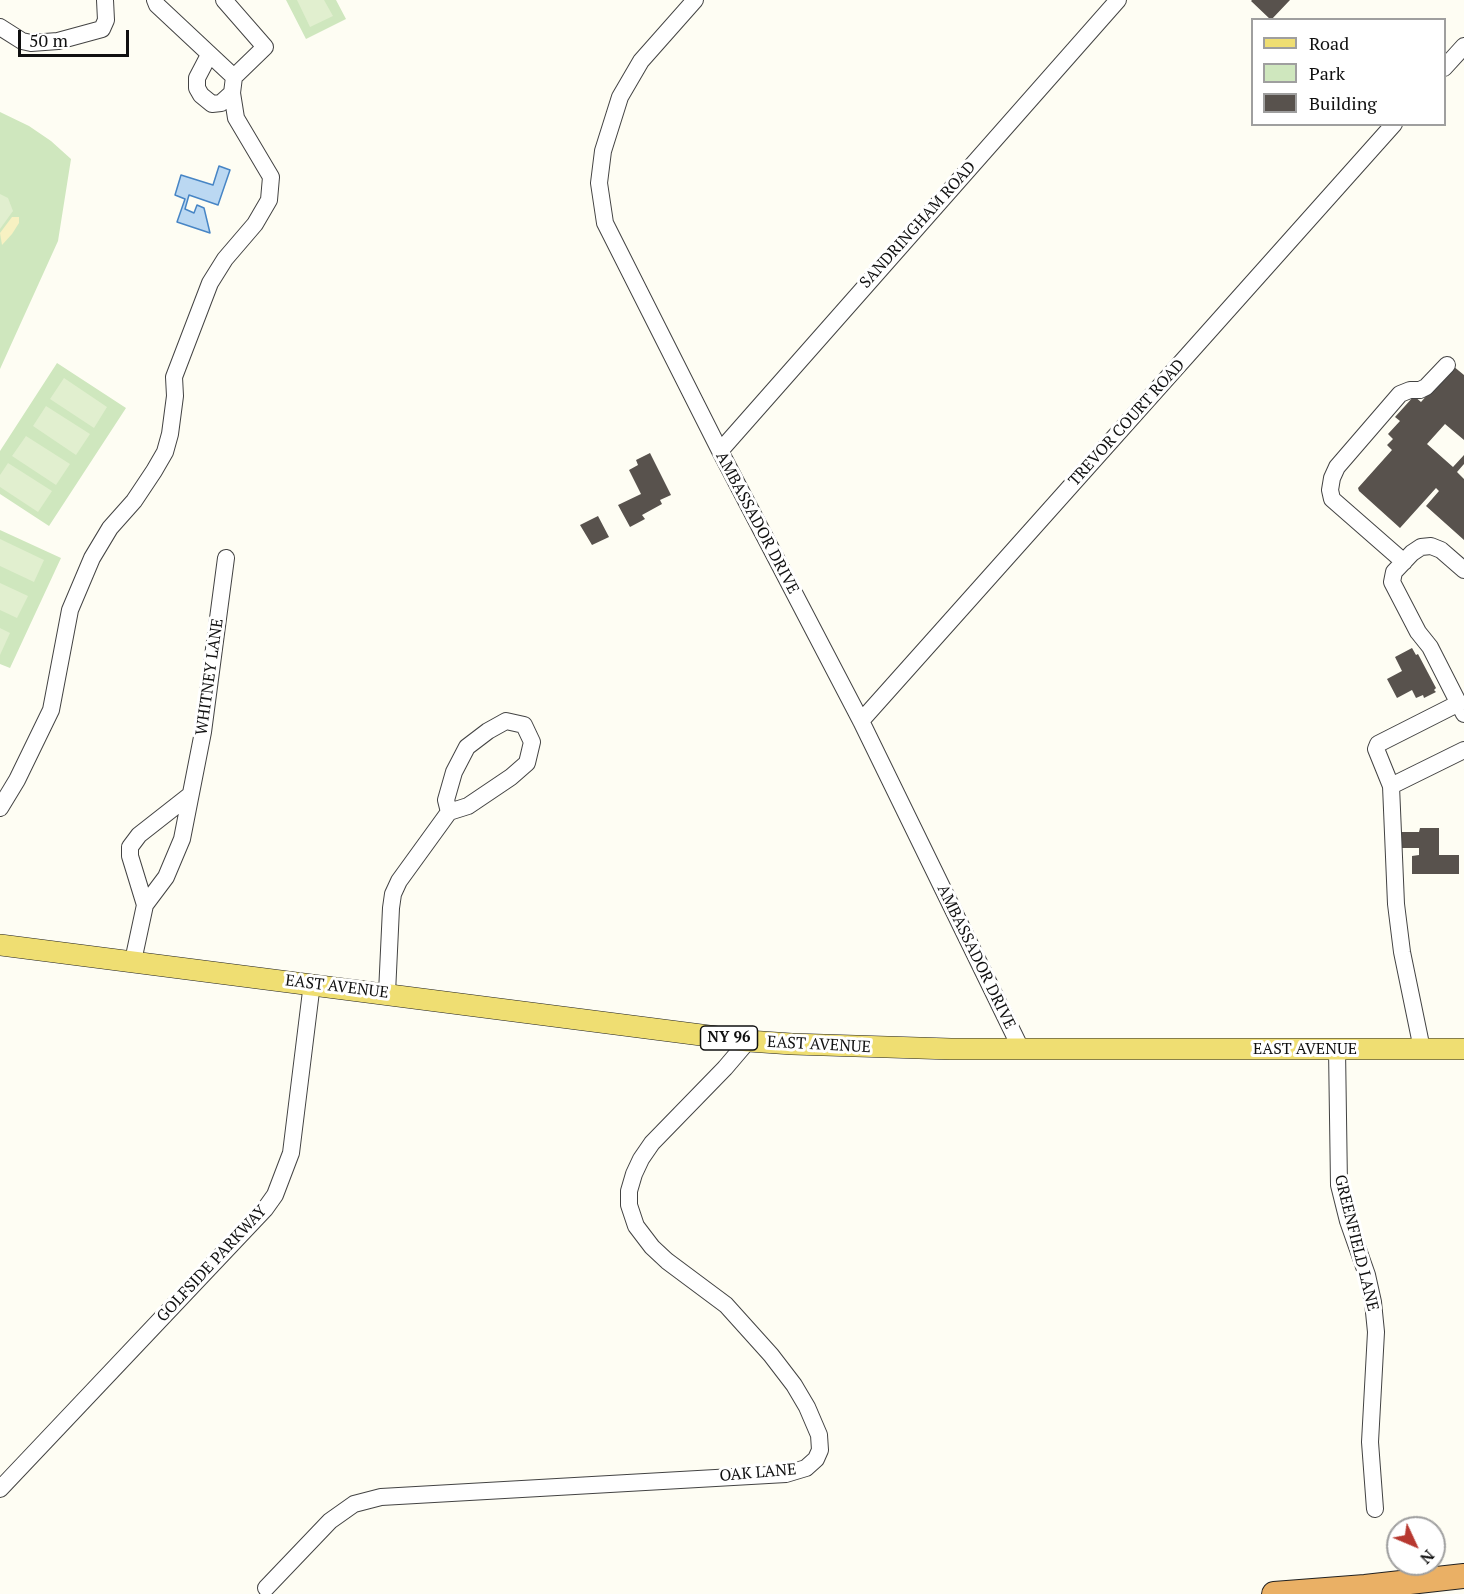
<!DOCTYPE html>
<style>
body{margin:0}
#map{position:relative;width:1464px;height:1594px;overflow:hidden;background:#fefdf3;font-family:"PT Serif",serif}
canvas{display:block}
.legend{position:absolute;left:1251px;top:18px;width:195px;height:108px;box-sizing:border-box;background:#fff;border:2px solid #9f9f9f;margin:0;padding:8px 10px;list-style:none;font-size:18px;color:#101010}
.legend li{display:flex;align-items:center;gap:12px;height:30px}
.legend b{width:30px;border:2px solid #9f9f9f}
.north{position:absolute;left:1386px;top:1516px;width:60px;height:60px;box-sizing:border-box;background:#fff;border:2px solid #9f9f9f;border-radius:50%;rotate:134deg;font-size:16px;font-weight:700;line-height:24px;text-align:center;color:#101010}
.north::after{content:'';display:block;margin:auto;width:21px;height:27px;background:#b73830;clip-path:polygon(50% 0,100% 100%,50% 72%,0 100%)}
.scale{position:absolute;left:18px;top:30px;width:111px;height:27px;box-sizing:border-box;border:3px solid #101010;border-top:0;padding-left:8px;font-size:18px;line-height:21px;white-space:nowrap;color:#101010;-webkit-text-stroke:4px #fff;paint-order:stroke}
</style>
<div id="map">
<canvas width="1464" height="1594"></canvas>
<ul class="legend">
<li><b style="height:8px;background:#efde72"></b>Road</li>
<li><b style="height:16px;background:#cfe7be"></b>Park</li>
<li><b style="height:16px;background:#58524d"></b>Building</li>
</ul>
<div class="north">N</div>
<div class="scale">50 m</div>
</div>
<script>
const ctx = document.querySelector('canvas').getContext('2d');
ctx.lineJoin = 'round';
function paint(path, color) { ctx.fillStyle = color; ctx.fill(path, 'evenodd'); }
const shape = rows => new Path2D(rows.map(r => 'M' + r).join(''));
function trace(path, color, width, dash) { ctx.strokeStyle = color; ctx.lineWidth = width; ctx.lineCap = dash ? 'butt' : 'round'; ctx.setLineDash(dash || []); ctx.stroke(path); }
function drawText(font, color, halo, rows, align = 'center') {
  ctx.font = font + ' "PT Serif",serif'; ctx.lineWidth = 6; ctx.setLineDash([]); ctx.textBaseline = 'middle'; ctx.strokeStyle = halo; ctx.fillStyle = color; for (const [text, x, y, turn = 0] of rows) {
    ctx.save(); ctx.translate(x, y); ctx.rotate((+turn || 0) * Math.PI / 180); ctx.textAlign = isNaN(turn) ? turn : align; if (halo) ctx.strokeText(text, 0, 0); ctx.fillText(text, 0, 0); ctx.restore();
  }
}
const green = shape([
 [286,0,336,0,346,19,306,39],
 [0,112,29,126,51,141,71,159,58,241,0,369],
 [57,363,126,408,49,526,0,494,0,451],
 [0,530,61,558,10,668,0,664]
]);
const sand = shape([
 [12,217,19,217,19,223,12,234,2,245,0,233]
]);
const pitch = shape([
 [297,0,324,0,333,16,310,27],
 [0,194,8,198,13,211,0,229],
 [64,378,107,407,94,428,50,399],
 [46,406,90,434,76,455,33,426],
 [26,436,70,464,56,485,12,456],
 [8,463,52,491,38,512,0,487,0,475],
 [0,539,44,560,34,582,0,566],
 [0,583,28,596,17,618,0,610],
 [0,628,10,633,0,655]
]);
const water = shape([
 [219,166,230,170,218,205,189,195,185,209,194,213,197,205,204,208,210,233,177,222,185,199,175,195,181,175,213,185,219,166]
]);
const building = shape([
 [1252,0,1290,0,1271,20,1251,1],
 [1453,366,1464,375,1464,440,1445,424,1427,444,1453,467,1464,455,1464,464,1457,472,1464,479,1464,540,1426,506,1439,491,1436,488,1400,528,1359,491,1358,488,1392,450,1387,445,1393,439,1388,434,1400,421,1395,417,1414,396,1421,402],
 [650,453,671,495,660,500,662,504,642,515,645,519,630,527,618,505,641,494,629,470,638,465,636,460],
 [598,516,609,537,592,545,580,525],
 [1412,648,1416,655,1418,654,1436,688,1434,690,1436,692,1424,698,1423,695,1416,698,1412,690,1397,698,1387,679,1402,671,1395,657],
 [1420,828,1439,828,1439,855,1459,855,1459,874,1412,874,1412,856,1419,855,1419,848,1400,848,1400,832,1419,832]
]);
const minor = shape([
 [155,0,157,5,234,77],
 [695,0,641,61,620,97,603,151,599,183,605,223,720,451,861,721,1021,1049],
 [0,27,22,41,31,43,58,41,102,29,106,20,105,0],
 [209,55,197,78,197,88,201,95,212,104,221,103,232,93],
 [1444,68,1464,46],
 [720,451,1118,0],
 [1404,562,1332,499,1330,490,1332,478,1337,467,1400,394,1410,390,1420,390,1426,387,1447,365],
 [1464,570,1441,550,1431,546,1421,547,1412,553,1394,572,1392,582,1418,632,1430,647,1464,714],
 [861,721,1394,124],
 [1391,786,1464,750],
 [0,808,17,780,51,710,70,610,92,558,110,528,134,501,154,471,165,452,170,434,175,396,174,377,210,283,225,259,255,224,269,200,271,177,236,118,232,93,234,77,265,47,224,0],
 [145,905,130,856,130,847,139,835,190,795],
 [133,961,145,905,166,877,182,839,203,732,226,558],
 [387,993,391,908,393,894,399,881,449,812,468,806,511,777,527,763,532,742,524,725,506,721,488,731,467,747,454,772,446,800,449,812],
 [1337,1049,1339,1185,1348,1221,1367,1275,1373,1302,1376,1332,1370,1442,1375,1509],
 [1422,1049,1402,952,1396,904,1391,786,1376,749,1378,744,1459,703],
 [0,1489,265,1209,275,1195,291,1153,312,983],
 [266,1588,330,1521,354,1504,381,1497,786,1474,806,1468,816,1459,820,1450,819,1435,807,1407,794,1385,771,1355,726,1305,667,1261,652,1247,636,1226,629,1205,629,1191,634,1174,641,1159,652,1143,725,1068,748,1041]
]);
const major = shape([
 [0,945,748,1041,792,1044,951,1049,1464,1049]
]);
const highway = shape([
 [1274,1594,1365,1587,1464,1576]
]);
const shields = [
 [729,1038,57]
];
const shieldNames = [
 ["NY 96",729,1038]
];
const streetNames = [
 ["SANDRINGHAM ROAD",918,225,-48],
 ["TREVOR COURT ROAD",1127,423,-48],
 ["AMBASSADOR DRIVE",757,523,62],
 ["WHITNEY LANE",210,677,-82],
 ["AMBASSADOR DRIVE",976,957,64],
 ["EAST AVENUE",337,987,7],
 ["EAST AVENUE",819,1045,3],
 ["EAST AVENUE",1305,1049],
 ["GREENFIELD LANE",1356,1243,76],
 ["GOLFSIDE PARKWAY",212,1264,-47],
 ["OAK LANE",758,1473,-5]
];
paint(green, '#cfe7be');
paint(sand, '#f7f1c2');
paint(pitch, '#e1efcf');
paint(water, '#bbd8f2');
trace(water, '#4785c5', 1.5);
paint(building, '#58524d');
trace(minor, '#434343', 18);
trace(major, '#212121', 22);
trace(highway, '#212121', 26);
trace(minor, '#fff', 16);
trace(major, '#efde72', 21);
trace(highway, '#eab065', 24);
for (const [x, y, w] of shields) { const box = new Path2D(); box.roundRect(x - w / 2, y - 12, w, 24, 4.5); ctx.fillStyle = '#fff'; ctx.fill(box); trace(box, '#101010', 1.5); }
drawText('bold 15px', '#101010', null, shieldNames);
drawText('16px', '#101010', '#fff', streetNames);
</script>
